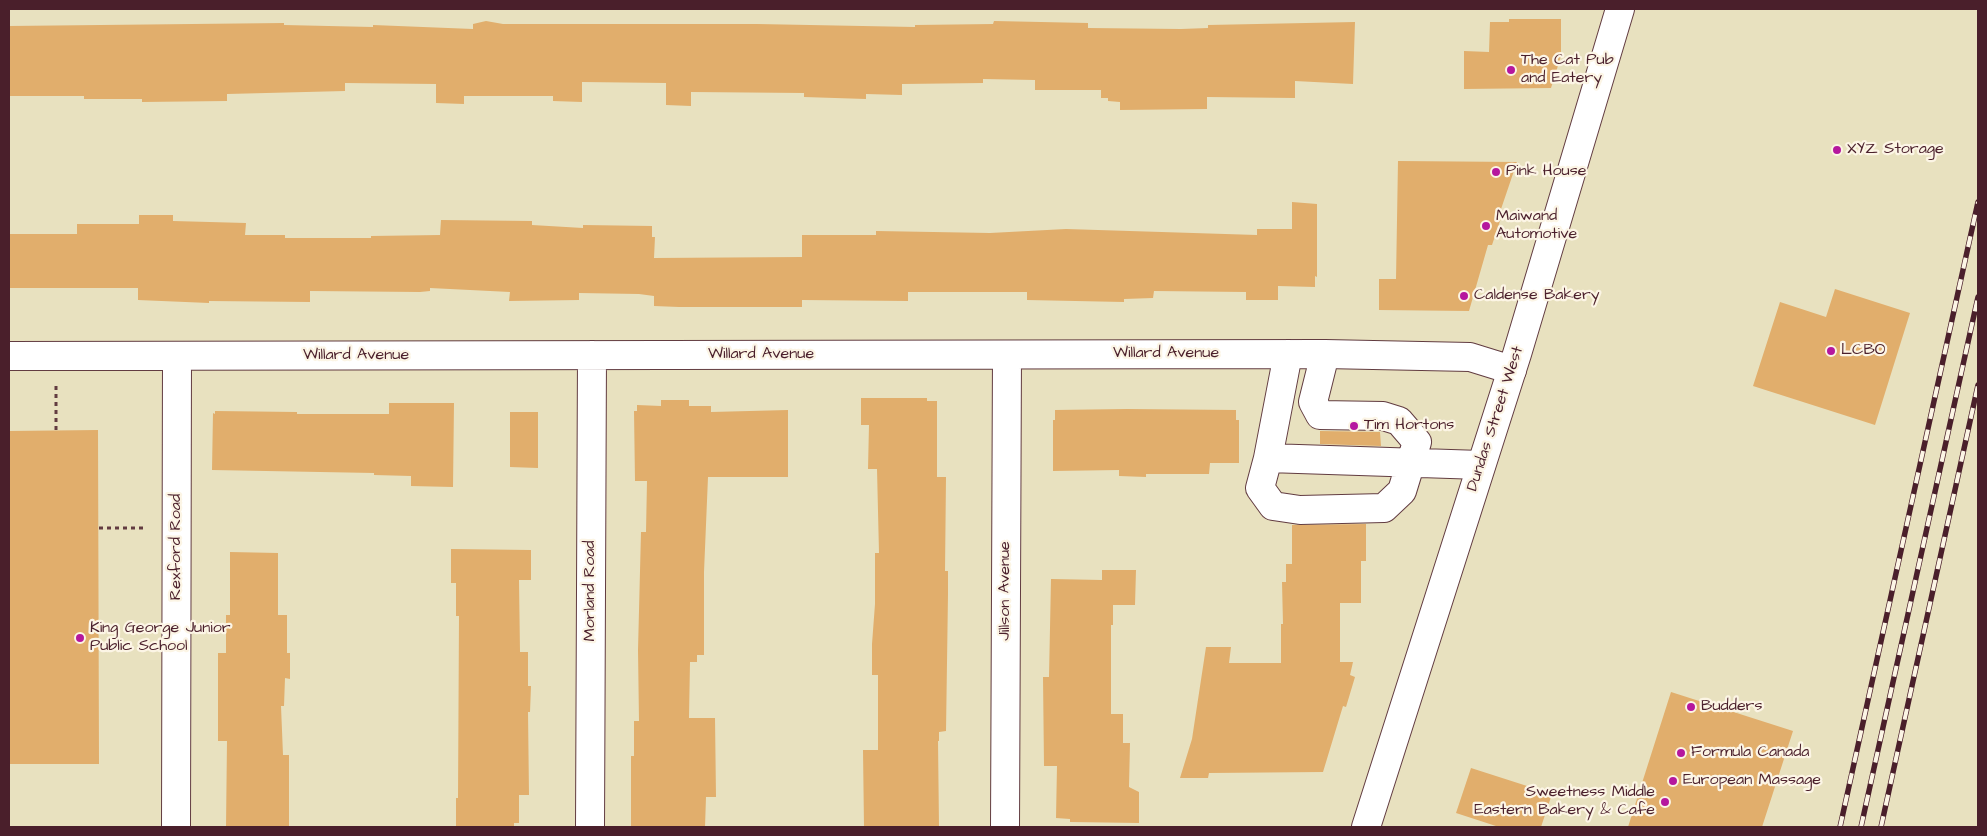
<!DOCTYPE html>
<style>
body{margin:0}
#map{position:relative;width:1987px;height:836px;overflow:hidden;background:#e8e1bf;font-family:"Architects Daughter",sans-serif}
canvas{display:block}
.frame{position:absolute;inset:0;border:10px solid #4a1f2b;pointer-events:none}
</style>
<div id="map">
<canvas width="1987" height="836"></canvas>
<div class="frame"></div>
</div>
<script>
const ctx = document.querySelector('canvas').getContext('2d');
ctx.lineJoin = 'round';
function paint(path, color) { ctx.fillStyle = color; ctx.fill(path, 'evenodd'); }
const shape = rows => new Path2D(rows.map(r => 'M' + r).join(''));
function trace(path, color, width, dash) { ctx.strokeStyle = color; ctx.lineWidth = width; ctx.lineCap = dash ? 'butt' : 'round'; ctx.setLineDash(dash || []); ctx.stroke(path); }
function drawText(font, color, halo, rows, align = 'center') {
  ctx.font = font + ' "Architects Daughter",sans-serif'; ctx.lineWidth = 4.5; ctx.setLineDash([]); ctx.textBaseline = 'middle'; ctx.strokeStyle = halo; ctx.fillStyle = color; for (const [text, x, y, turn = 0] of rows) {
    ctx.save(); ctx.translate(x, y); ctx.rotate((+turn || 0) * Math.PI / 180); ctx.textAlign = isNaN(turn) ? turn : align; if (halo) ctx.strokeText(text, 0, 0); ctx.fillText(text, 0, 0); ctx.restore();
  }
}
const building = shape([
 [1509,19,1561,19,1561,56,1551,88,1464,89,1464,51,1489,52,1490,22,1509,22],
 [486,21,503,24,757,24,915,27,915,25,993,24,994,21,1088,23,1088,28,1181,29,1208,28,1208,25,1355,22,1353,84,1295,81,1295,98,1207,97,1207,109,1120,110,1120,102,1108,101,1108,98,1101,98,1101,90,1035,90,1035,80,983,79,983,83,902,84,902,95,866,94,866,99,804,97,804,93,691,92,691,106,666,105,666,83,582,82,582,102,553,101,553,96,464,96,464,104,436,103,436,84,345,83,345,91,227,94,227,101,142,102,142,99,84,99,84,96,9,96,9,26,284,23,284,25,373,27,373,25,473,29,473,24],
 [1398,161,1517,162,1500,212,1503,212,1492,245,1488,245,1469,311,1379,310,1379,279,1396,279],
 [1292,202,1317,204,1317,277,1315,276,1315,287,1278,286,1278,300,1246,300,1246,292,1154,291,1153,298,1124,299,1124,302,1027,300,1027,292,908,292,908,301,802,300,802,307,679,307,654,306,654,296,639,294,579,293,579,300,509,301,510,292,430,288,430,291,420,292,310,291,310,302,209,301,209,303,138,300,138,288,9,288,9,234,77,234,77,224,139,224,139,215,173,215,173,221,246,223,245,235,285,235,285,238,371,238,371,236,440,235,441,220,532,221,532,225,583,228,583,225,652,226,652,237,655,237,654,258,802,257,802,235,876,235,876,231,990,233,1066,229,1257,235,1257,229,1292,229],
 [1835,289,1910,313,1875,425,1753,386,1780,302,1826,317],
 [861,398,927,398,927,401,937,401,937,477,946,477,945,571,948,571,948,594,946,731,939,732,939,741,938,741,939,827,864,827,863,750,878,750,878,675,872,675,872,644,875,604,875,553,879,553,877,469,868,469,869,425,861,425],
 [661,400,689,400,689,406,711,406,711,412,788,410,788,477,708,477,704,572,704,655,697,655,697,662,690,662,689,718,715,718,716,797,706,797,705,827,631,827,631,756,634,756,634,721,639,721,638,650,641,532,646,532,647,481,635,481,634,411,637,411,637,405,661,406],
 [389,403,454,403,453,487,411,486,411,476,374,475,374,473,212,470,213,413,215,414,215,411,297,412,297,414,389,414],
 [1127,409,1236,410,1236,420,1239,420,1239,463,1210,463,1209,474,1146,474,1146,477,1119,476,1119,470,1053,471,1053,420,1055,420,1055,410],
 [510,412,538,412,538,468,510,467],
 [98,430,99,764,9,764,9,431],
 [1320,431,1380,432,1381,446,1320,444],
 [1366,524,1366,561,1361,561,1361,603,1340,603,1340,662,1353,662,1350,675,1355,677,1346,707,1343,706,1323,772,1209,773,1208,778,1180,778,1192,739,1206,647,1231,647,1229,663,1281,663,1281,624,1283,624,1282,582,1286,582,1286,564,1292,564,1292,525],
 [451,549,531,550,531,580,519,580,520,652,528,652,528,686,531,686,530,712,528,712,529,795,519,795,519,823,514,823,514,827,456,827,456,798,458,798,459,616,456,616,456,583,451,583],
 [230,552,278,553,278,615,287,615,287,653,290,653,290,679,285,678,284,706,281,706,283,755,289,755,289,827,226,827,227,741,218,741,218,653,226,653,226,615,230,615],
 [1102,570,1136,570,1135,605,1113,605,1113,625,1111,625,1111,714,1123,714,1123,743,1130,743,1129,787,1139,792,1139,823,1070,822,1070,819,1056,818,1057,766,1044,766,1043,677,1049,677,1051,579,1102,580],
 [1671,692,1793,731,1762,827,1628,827],
 [1471,768,1552,794,1541,827,1499,827,1456,813]
]);
const path = shape([
 [56,430,56,386],
 [99,528,146,528]
]);
const minor = shape([
 [1288,354,1268,458,1260,488,1273,506,1300,510,1384,508,1402,491,1417,442,1399,421,1383,416,1320,415,1313,402,1325,354],
 [9,356,1325,354,1470,357,1512,370],
 [1268,458,1481,465],
 [176,827,177,357],
 [590,827,592,355],
 [1005,827,1007,355]
]);
const major = shape([
 [1366,827,1517,354,1620,9]
]);
const rail = shape([
 [1840,827,1978,202],
 [1861,827,1978,297],
 [1881,827,1978,385]
]);
const markers = [
 [1511,70,5,"#b5179e"],
 [1837,150,5,"#b5179e"],
 [1496,172,5,"#b5179e"],
 [1486,226,5,"#b5179e"],
 [1464,296,5,"#b5179e"],
 [1831,351,5,"#b5179e"],
 [1354,426,5,"#b5179e"],
 [80,638,5,"#b5179e"],
 [1691,707,5,"#b5179e"],
 [1681,753,5,"#b5179e"],
 [1673,781,5,"#b5179e"],
 [1665,802,5,"#b5179e"]
];
const poiNames = [
 ["The Cat Pub",1521,61],
 ["and Eatery",1521,79],
 ["XYZ Storage",1847,150],
 ["Pink House",1506,172],
 ["Maiwand",1496,217],
 ["Automotive",1496,235],
 ["Caldense Bakery",1474,296],
 ["LCBO",1841,351],
 ["Tim Hortons",1364,426],
 ["King George Junior",90,629],
 ["Public School",90,647],
 ["Budders",1701,707],
 ["Formula Canada",1691,753],
 ["European Massage",1683,781],
 ["Sweetness Middle",1655,793,"right"],
 ["Eastern Bakery & Cafe",1655,811,"right"]
];
const streetNames = [
 ["Willard Avenue",1166,354],
 ["Willard Avenue",761,355],
 ["Willard Avenue",356,356],
 ["Dundas Street West",1496,419,-72],
 ["Rexford Road",177,547,-90],
 ["Morland Road",591,591,-90],
 ["Jillson Avenue",1006,591,-90]
];
paint(building, '#e1ae6c');
trace(minor, '#623c41', 30);
trace(major, '#623c41', 30);
trace(path, '#623c41', 3, [4, 4]);
trace(minor, '#fff', 28);
trace(major, '#fff', 28);
trace(rail, '#4a1f2b', 5.5);
trace(rail, '#fcf5e5', 4, [11]);
for (const [x, y, r, color] of markers) { const dot = new Path2D(); dot.arc(x, y, r, 0, 2 * Math.PI); ctx.fillStyle = color; ctx.fill(dot); trace(dot, '#fcf5e5', 2); }
drawText('16px', '#4a1f2b', '#fcf5e5', poiNames, 'left');
drawText('16px', '#4a1f2b', '#fcf5e5', streetNames);
</script>
